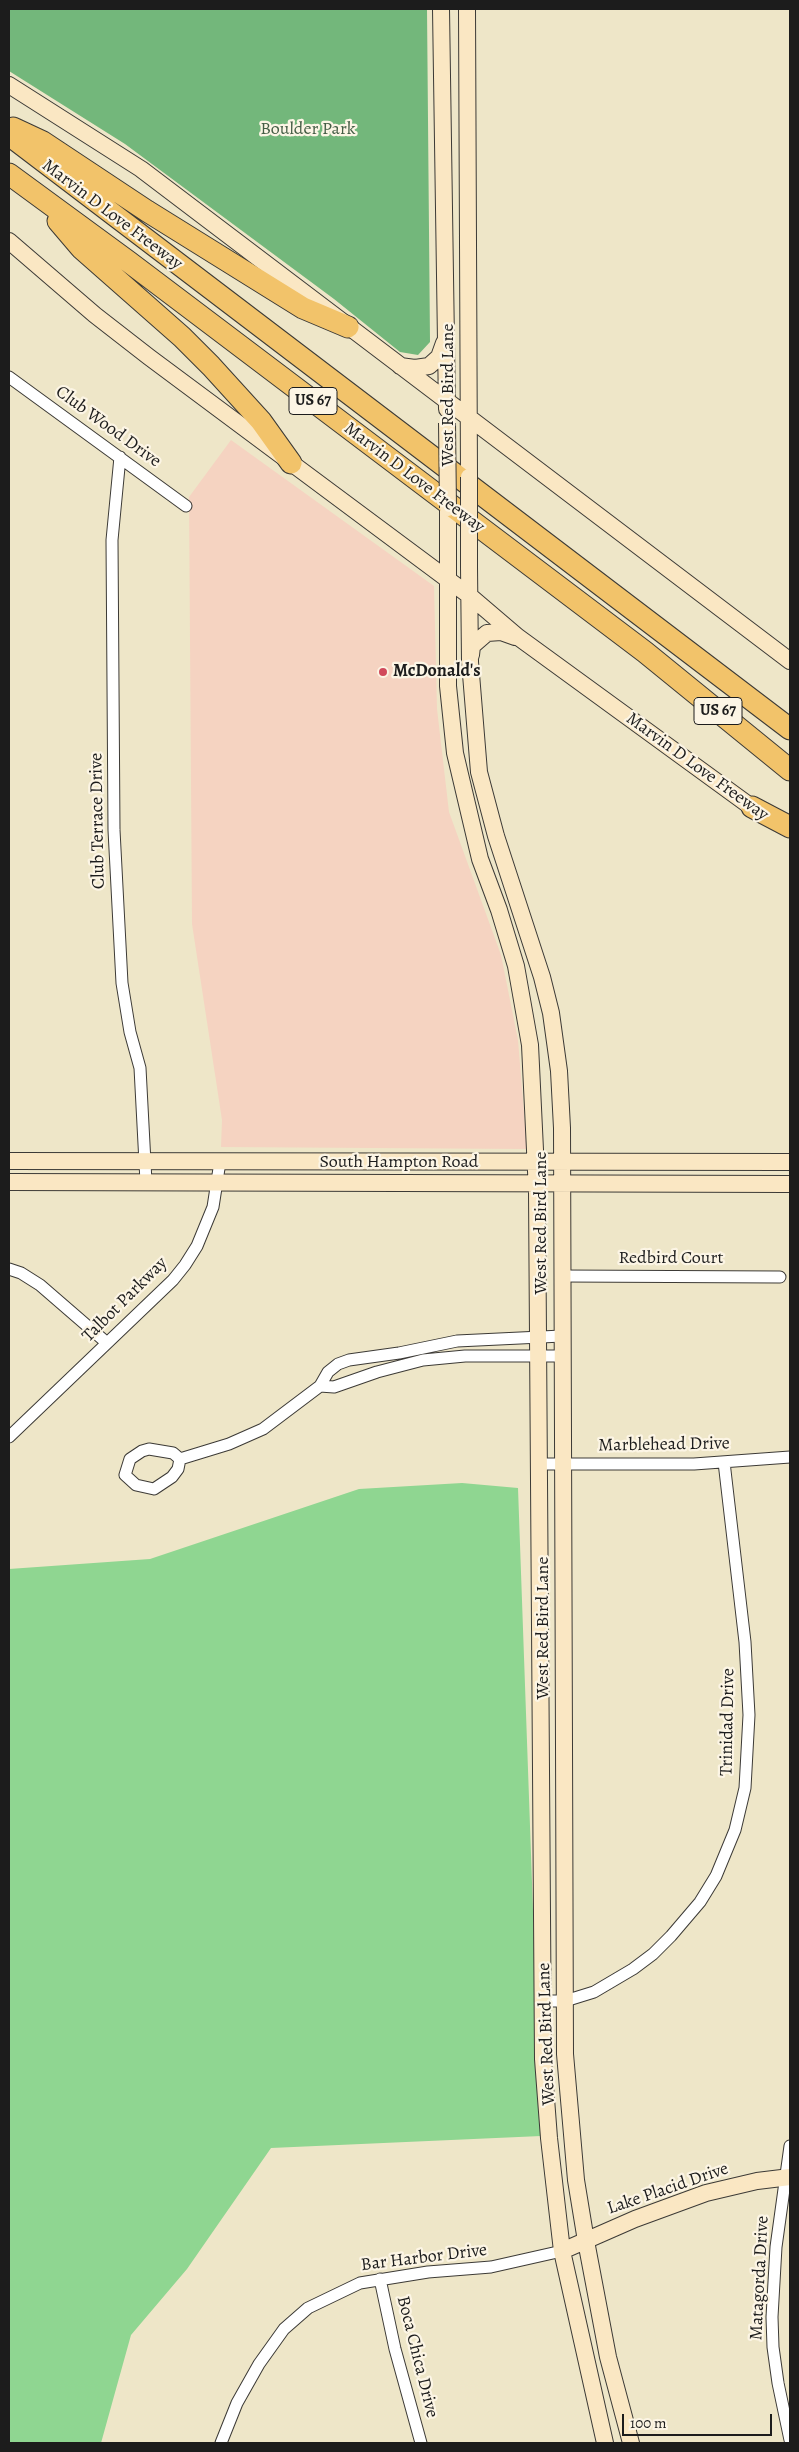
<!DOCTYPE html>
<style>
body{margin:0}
#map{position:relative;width:799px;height:2452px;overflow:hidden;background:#eee6c8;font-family:Alegreya,serif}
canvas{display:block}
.frame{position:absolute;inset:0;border:10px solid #1c1c1c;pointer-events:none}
.scale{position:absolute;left:622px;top:2414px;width:150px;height:22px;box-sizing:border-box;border:2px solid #1c1c1c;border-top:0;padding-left:6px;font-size:15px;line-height:18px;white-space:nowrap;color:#1c1c1c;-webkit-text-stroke:4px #fcf5e5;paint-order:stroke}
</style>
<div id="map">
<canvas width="799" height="2452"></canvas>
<div class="frame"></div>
<div class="scale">100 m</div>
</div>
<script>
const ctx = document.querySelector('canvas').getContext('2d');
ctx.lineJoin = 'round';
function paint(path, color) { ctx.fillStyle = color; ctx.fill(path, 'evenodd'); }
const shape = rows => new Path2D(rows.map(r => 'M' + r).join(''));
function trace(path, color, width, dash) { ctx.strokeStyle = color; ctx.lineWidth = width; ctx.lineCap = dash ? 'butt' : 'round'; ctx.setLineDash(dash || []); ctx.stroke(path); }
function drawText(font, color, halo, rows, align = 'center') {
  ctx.font = font + ' Alegreya,serif'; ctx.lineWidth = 4.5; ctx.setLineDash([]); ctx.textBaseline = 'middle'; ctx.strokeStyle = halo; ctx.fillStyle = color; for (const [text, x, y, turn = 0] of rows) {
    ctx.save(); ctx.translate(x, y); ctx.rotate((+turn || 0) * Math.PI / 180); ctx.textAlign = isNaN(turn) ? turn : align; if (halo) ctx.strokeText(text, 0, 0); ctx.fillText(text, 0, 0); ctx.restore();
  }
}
const built = shape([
 [231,440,434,586,437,709,449,812,501,955,518,1040,527,1149,221,1147,222,1120,192,924,189,497]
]);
const green = shape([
 [462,1483,518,1488,541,2136,271,2148,187,2269,131,2335,101,2443,9,2443,9,1569,150,1559,359,1489]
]);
const forest = shape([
 [9,9,427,9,430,342,418,355,400,352,334,299,125,144,9,71]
]);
const street = shape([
 [9,377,186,506],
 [120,457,112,540,114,830,122,983,130,1032,140,1068,146,1182],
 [9,1269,21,1273,40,1285,107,1343],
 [562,1276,780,1277],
 [320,1386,334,1387,377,1372,423,1360,465,1356,563,1356],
 [9,1437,173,1280,185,1265,197,1246,213,1207,220,1162],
 [149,1449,173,1453,180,1459,178,1469,172,1477,154,1489,136,1485,125,1475,130,1459,142,1451,149,1449],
 [180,1459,229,1444,263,1429,320,1386,328,1372,338,1364,349,1360,399,1353,457,1341,562,1336],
 [539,1464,694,1464,790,1457],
 [543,2001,565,2001,594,1992,633,1969,653,1954,671,1936,700,1902,716,1876,735,1830,745,1788,749,1715,745,1642,724,1462],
 [790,2146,776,2247,772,2317,773,2347,778,2383,790,2440],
 [380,2279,395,2349,421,2443],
 [221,2443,237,2403,259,2364,284,2329,308,2308,360,2283,428,2272,491,2267,562,2251]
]);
const secondary = shape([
 [441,9,447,409],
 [467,9,469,477],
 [9,85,141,169,790,661],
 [9,241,95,315,149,357,470,596,518,637,761,814],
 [400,366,415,368,429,366,439,357,444,343],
 [448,508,448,686,455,753,480,859,499,910,516,966,530,1045,537,1192,543,2059,549,2138,562,2251,605,2443],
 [469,567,470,662,479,772,496,836,542,977,551,1013,559,1071,562,1128,565,2054,576,2180,586,2241,608,2357,631,2443],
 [471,655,472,646,487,633,501,632,515,637],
 [9,1161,790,1162],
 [9,1182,790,1184],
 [562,2251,635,2219,706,2193,757,2181,790,2177]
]);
const highway = shape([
 [13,128,43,142,147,211,303,308,348,327],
 [9,135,790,729],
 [9,174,129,262,645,652,790,770],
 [58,221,81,248,182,337,211,366,261,421,291,463],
 [752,807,790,827]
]);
const secondaryBridge = shape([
 [447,423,448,508],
 [469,567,469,477]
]);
const markers = [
 [383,672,5,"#d1495b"]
];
const shields = [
 [313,401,48],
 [718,711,48]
];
const shieldNames = [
 ["US 67",313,401],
 ["US 67",718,711]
];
const parkNames = [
 ["Boulder Park",308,130]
];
const streetNames = [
 ["Marvin D Love Freeway",112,215,37],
 ["West Red Bird Lane",449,395,-90],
 ["Club Wood Drive",108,427,36],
 ["Marvin D Love Freeway",414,478,37],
 ["Marvin D Love Freeway",697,767,36],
 ["Club Terrace Drive",98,821,-91],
 ["South Hampton Road",399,1163],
 ["West Red Bird Lane",542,1223,-90],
 ["Redbird Court",671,1259],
 ["Talbot Parkway",125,1300,-45],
 ["Marblehead Drive",664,1445,-1],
 ["West Red Bird Lane",544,1628,-90],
 ["Trinidad Drive",728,1722,-89],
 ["West Red Bird Lane",547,2034,-92],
 ["Lake Placid Drive",668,2189,-19],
 ["Bar Harbor Drive",424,2258,-7],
 ["Matagorda Drive",760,2278,-87],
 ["Boca Chica Drive",417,2357,76]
];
const poiNames = [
 ["McDonald's",393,672]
];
paint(built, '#f5d3c1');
paint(green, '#8fd691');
paint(forest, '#73b77b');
trace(street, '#3c3a36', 13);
trace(secondary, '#3c3a36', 18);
trace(highway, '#3c3a36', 23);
trace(street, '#fff', 11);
trace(secondary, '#fae7c3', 16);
trace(highway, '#f2c36a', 21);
trace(secondaryBridge, '#3c3a36', 18, []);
trace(secondaryBridge, '#fae7c3', 16);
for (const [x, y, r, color] of markers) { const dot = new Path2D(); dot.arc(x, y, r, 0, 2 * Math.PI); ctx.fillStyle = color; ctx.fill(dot); trace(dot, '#fcf5e5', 2); }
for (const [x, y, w] of shields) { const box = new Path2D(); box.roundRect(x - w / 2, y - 13.5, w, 27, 4); ctx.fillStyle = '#fcf5e5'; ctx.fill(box); trace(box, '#1c1c1c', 1); }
drawText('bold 16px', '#1c1c1c', null, shieldNames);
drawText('18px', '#445d45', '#fcf5e5', parkNames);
drawText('18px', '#1c1c1c', '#fcf5e5', streetNames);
drawText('bold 18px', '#1c1c1c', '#fcf5e5', poiNames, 'left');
</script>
